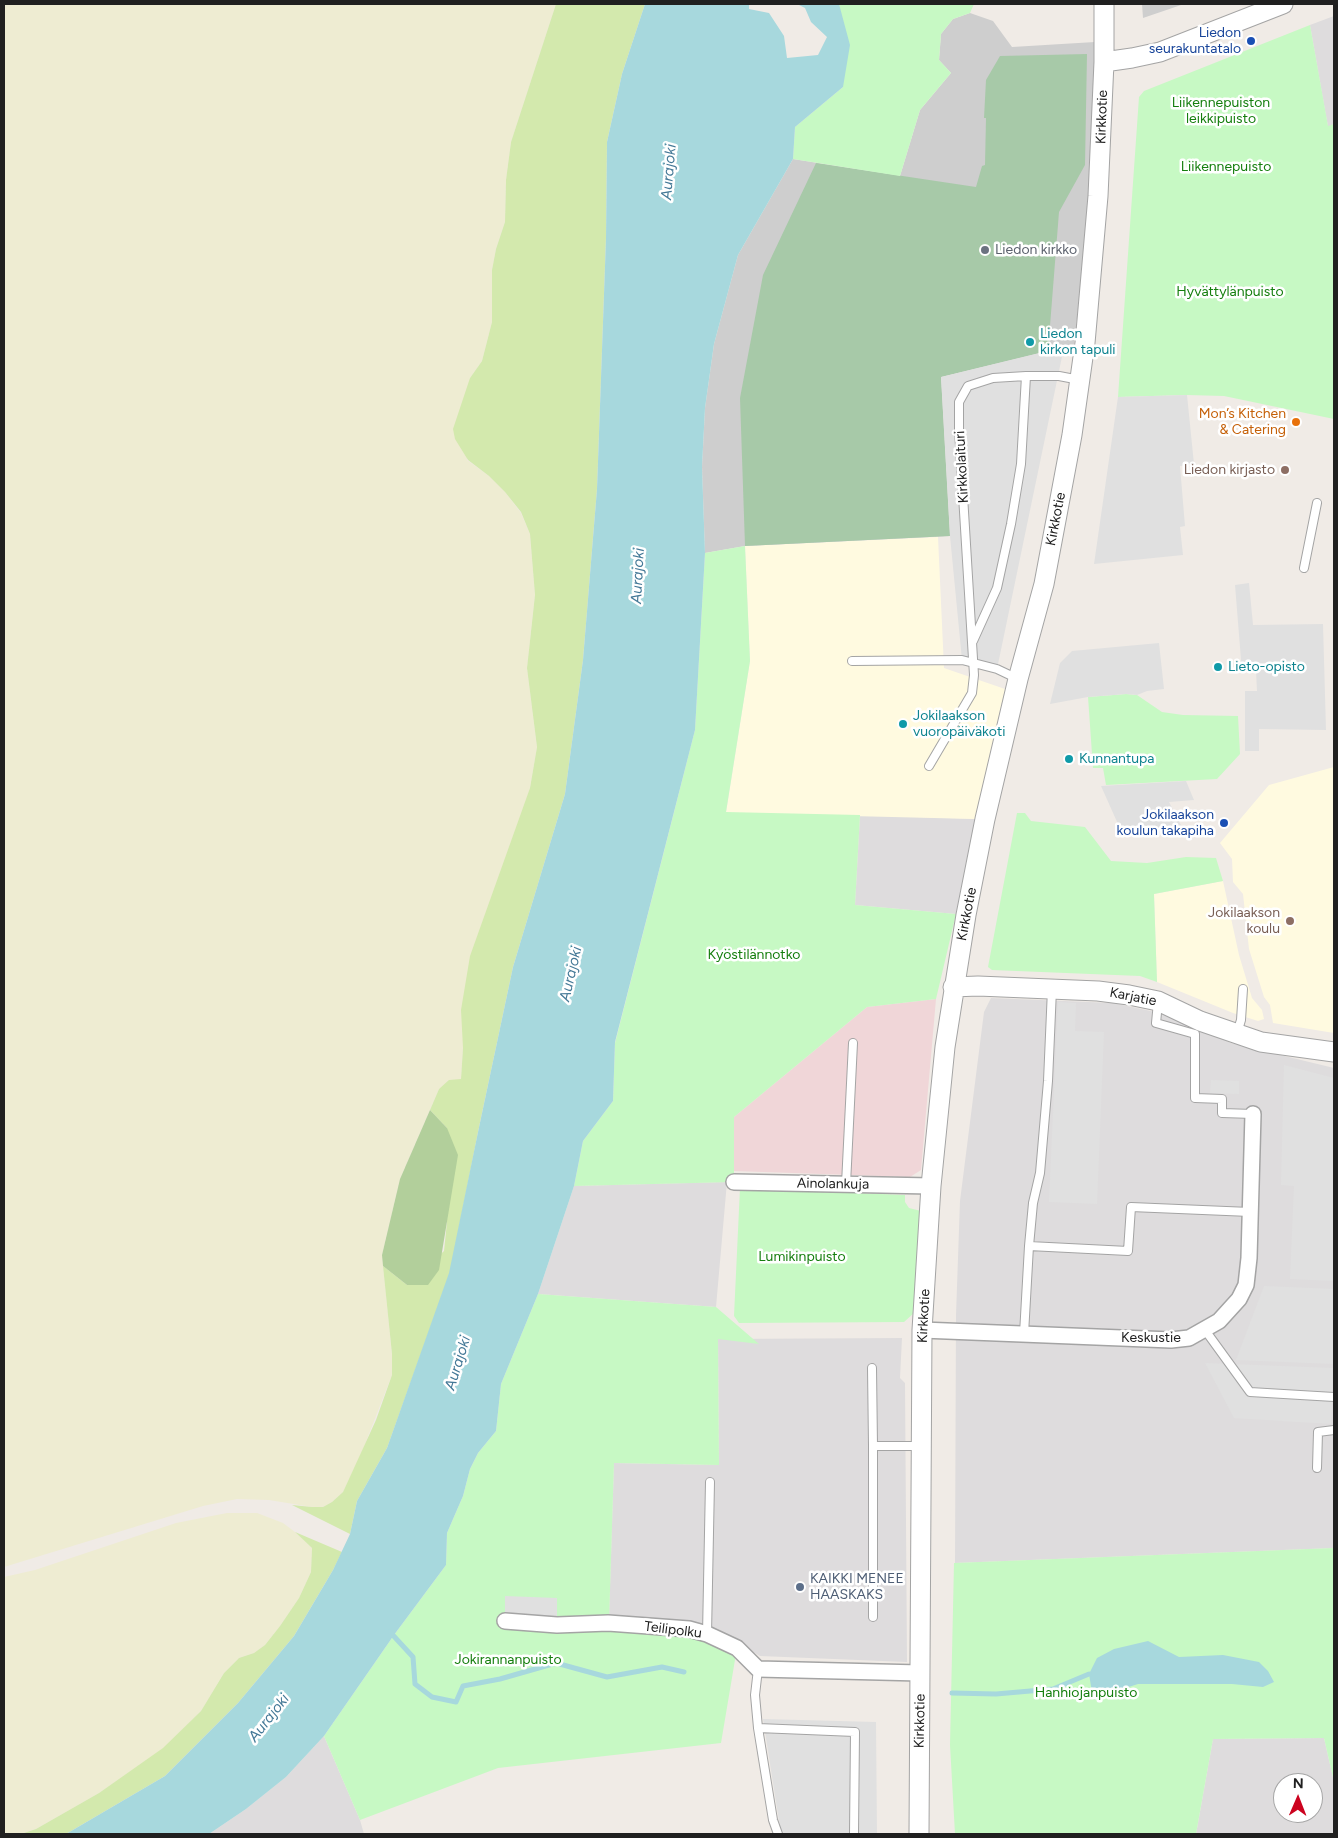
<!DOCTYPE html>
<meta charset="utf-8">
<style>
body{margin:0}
#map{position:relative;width:1338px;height:1838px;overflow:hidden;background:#f0ebe6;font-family:Figtree,sans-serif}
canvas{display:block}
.frame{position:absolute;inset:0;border:5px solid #202020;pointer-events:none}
.north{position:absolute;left:1273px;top:1773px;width:50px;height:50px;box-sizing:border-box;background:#fff;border:1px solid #a6a6a6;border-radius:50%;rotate:1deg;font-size:14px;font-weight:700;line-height:20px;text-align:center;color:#202020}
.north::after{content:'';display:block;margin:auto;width:18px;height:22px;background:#cc031f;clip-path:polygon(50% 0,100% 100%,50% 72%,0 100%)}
</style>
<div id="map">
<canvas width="1338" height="1838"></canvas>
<div class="frame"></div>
<div class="north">N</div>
</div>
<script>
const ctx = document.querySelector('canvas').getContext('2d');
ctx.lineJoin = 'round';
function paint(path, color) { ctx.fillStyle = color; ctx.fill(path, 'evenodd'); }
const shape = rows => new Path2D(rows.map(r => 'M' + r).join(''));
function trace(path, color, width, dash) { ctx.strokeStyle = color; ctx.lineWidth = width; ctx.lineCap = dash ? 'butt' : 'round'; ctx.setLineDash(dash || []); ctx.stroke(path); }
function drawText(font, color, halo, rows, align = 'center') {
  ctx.font = font + ' Figtree,sans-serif'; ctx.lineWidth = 5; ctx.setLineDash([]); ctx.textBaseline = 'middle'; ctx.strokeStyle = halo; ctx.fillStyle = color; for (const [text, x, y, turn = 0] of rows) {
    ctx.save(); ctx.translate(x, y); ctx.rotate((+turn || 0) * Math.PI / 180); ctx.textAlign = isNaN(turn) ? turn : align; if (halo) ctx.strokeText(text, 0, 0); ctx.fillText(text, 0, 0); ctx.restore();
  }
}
const residential = shape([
 [1334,16,1334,124,1328,127,1310,25],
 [860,815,975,819,956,914,855,905],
 [991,998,1113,1003,1165,1014,1231,1043,1334,1068,1334,1548,955,1563,956,1315,960,1201,984,1012],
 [727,1182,716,1307,538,1294,574,1186],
 [902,1338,900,1378,905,1383,907,1662,760,1656,708,1626,609,1617,614,1463,719,1465,718,1339],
 [324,1736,360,1820,364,1834,209,1834,246,1809,286,1777],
 [1324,1738,1334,1782,1334,1834,1196,1834,1213,1739],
 [1283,1783,1313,1783,1313,1813,1283,1813]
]);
const commercial = shape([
 [936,999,921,1170,910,1177,734,1171,734,1117,867,1007]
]);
const education = shape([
 [938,537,944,668,1005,689,975,819,726,813,750,661,745,546],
 [1334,767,1334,1033,1273,1023,1270,1005,1264,997,1249,949,1243,894,1233,882,1232,859,1220,843,1269,785],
 [1223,881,1239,955,1252,998,1262,1010,1264,1019,1258,1021,1233,1013,1157,982,1154,894]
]);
const religious = shape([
 [1142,4,1184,4,1143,18],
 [970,13,993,21,1012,47,1095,42,1092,185,1074,345,941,377,950,536,745,546,705,553,702,467,705,408,714,344,738,255,793,159,900,176,920,110,951,73,939,60,941,34,953,19]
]);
const farmland = shape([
 [4,4,556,4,511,142,506,180,505,222,496,249,492,270,492,322,482,361,470,378,467,460,489,476,505,492,521,513,530,534,535,595,527,668,537,747,530,788,463,1048,461,1080,439,1089,400,1179,382,1255,392,1354,392,1375,360,1457,343,1492,332,1502,323,1507,312,1507,269,1500,237,1499,203,1506,4,1567],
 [227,1513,257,1513,283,1523,295,1532,312,1548,311,1572,299,1598,280,1626,265,1645,254,1653,239,1658,224,1673,201,1711,164,1748,99,1793,36,1829,21,1834,4,1834,4,1577,35,1570,176,1523]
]);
const grass = shape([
 [556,4,645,4,622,74,607,142,606,238,597,489,583,660,565,794,513,967,478,1132,450,1273,387,1448,357,1501,350,1534,292,1505,312,1507,323,1507,332,1502,343,1492,376,1420,392,1375,392,1354,383,1266,407,1285,444,1251,447,1222,447,1128,430,1110,439,1089,449,1080,461,1079,463,1048,461,1010,470,956,530,788,537,747,527,668,535,595,530,534,521,512,505,492,489,476,468,460,455,439,453,429,470,378,482,361,492,322,492,270,496,249,505,222,506,180,511,142],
 [295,1532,342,1552,333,1570,294,1636,238,1703,165,1776,66,1834,21,1834,36,1829,99,1793,163,1748,201,1711,224,1673,239,1658,254,1653,265,1645,280,1626,299,1598,311,1572,312,1548]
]);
const forest = shape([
 [430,1110,447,1128,458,1155,439,1270,428,1285,407,1285,383,1266,382,1255,400,1179]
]);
const cemetery = shape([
 [1087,54,1085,165,1059,212,1048,351,941,377,950,536,745,546,740,398,763,275,816,163,976,187,982,166,985,165,986,118,984,118,986,80,1000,56]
]);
const park = shape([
 [839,4,974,4,970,13,953,19,941,34,939,60,951,73,920,110,900,176,793,159,795,127,843,87],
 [1310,25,1328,126,1334,124,1334,419,1224,396,1187,395,1118,397,1139,97,1144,91],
 [745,546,750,661,726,812,860,815,855,905,956,914,936,999,867,1007,734,1117,734,1182,574,1186,583,1141,613,1101,615,1043,695,730,705,553],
 [1126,694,1137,695,1162,712,1183,715,1238,716,1240,754,1217,779,1106,785,1103,768,1093,768,1088,697],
 [1017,813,1025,813,1031,821,1085,827,1111,861,1147,863,1186,857,1216,858,1223,881,1154,894,1157,982,1140,976,992,970,988,967],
 [740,1188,905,1195,905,1202,909,1208,921,1211,914,1313,904,1322,739,1323,734,1316],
 [538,1294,716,1307,759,1344,718,1339,719,1465,614,1463,609,1623,689,1629,737,1648,721,1743,498,1768,360,1820,324,1736,394,1635,446,1565,447,1533,463,1496,470,1469,478,1453,496,1431,501,1384],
 [1334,1548,1334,1782,1324,1738,1213,1739,1196,1834,955,1834,950,1745,954,1563]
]);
const parking = shape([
 [1064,347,997,669,962,660,950,536,941,377],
 [1187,395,1194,464,1180,466,1185,526,1180,527,1183,555,1094,564,1118,397],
 [1249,583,1253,625,1323,624,1326,730,1259,729,1259,751,1245,751,1245,691,1257,691,1256,671,1242,672,1235,585],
 [1159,643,1164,689,1147,691,1137,695,1126,694,1088,697,1050,704,1060,663,1072,651],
 [1186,781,1194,800,1169,802,1183,829,1122,833,1101,786],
 [1058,1002,1076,1003,1075,1031,1104,1032,1097,1204,1049,1202],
 [1284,1065,1334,1078,1334,1281,1290,1279,1294,1186,1281,1185],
 [1211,1080,1239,1081,1239,1094,1210,1093],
 [1264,1286,1334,1289,1334,1364,1236,1360],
 [1205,1363,1333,1368,1331,1424,1234,1418],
 [505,1596,557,1598,557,1625,505,1621],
 [763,1719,876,1722,877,1834,781,1834]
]);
const water = shape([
 [645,4,749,4,749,9,769,13,784,36,787,58,818,55,827,37,811,22,805,8,797,4,839,4,850,45,843,87,795,127,793,159,738,255,714,344,705,408,702,467,705,553,695,730,615,1042,613,1101,583,1141,574,1186,538,1294,501,1384,496,1431,478,1453,470,1469,463,1496,447,1533,446,1565,394,1635,324,1736,286,1777,246,1809,209,1834,66,1834,165,1776,238,1703,294,1636,333,1570,350,1534,357,1501,387,1448,449,1273,478,1132,513,967,565,794,583,660,597,489,606,238,607,142,622,74],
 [1148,1641,1179,1657,1223,1655,1259,1662,1268,1671,1274,1682,1263,1687,1232,1684,1138,1684,1110,1693,1092,1692,1089,1674,1097,1658,1114,1649]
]);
const stream = shape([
 [390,1632,413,1657,415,1684,432,1697,456,1702,463,1686,500,1679,556,1663,607,1677,662,1667,684,1672],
 [952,1693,996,1694,1053,1689,1089,1674]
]);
const service = shape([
 [1304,568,1317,503],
 [973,641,997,588,1011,524,1021,464,1026,376],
 [852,661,962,660,997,669,1018,679],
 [929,766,972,693,974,675,959,430,959,402,968,386,993,378,1026,376,1059,376,1080,380],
 [1158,1002,1156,1023,1195,1034,1195,1098,1222,1099,1222,1113,1253,1114],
 [1237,1033,1241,1020,1243,989],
 [846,1184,853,1043],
 [1029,1246,1128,1251,1131,1207,1250,1212],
 [1205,1330,1250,1392,1334,1397],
 [1024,1334,1029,1246,1033,1203,1040,1173,1048,1081,1052,989],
 [872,1368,873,1446],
 [1317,1468,1318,1432,1334,1430],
 [873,1617,873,1446,922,1446],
 [707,1634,710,1482],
 [758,1669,755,1695,758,1728,773,1820,778,1834],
 [758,1728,855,1732,854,1834]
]);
const minor = shape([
 [734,1182,931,1186],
 [922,1330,1171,1340,1189,1338,1219,1321,1239,1299,1246,1285,1249,1258,1253,1114],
 [505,1621,557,1625,608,1623,689,1629,707,1634,737,1648,758,1669,920,1673]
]);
const tertiary = shape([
 [1104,62,1132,58,1160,52,1283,4],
 [953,987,978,986,1098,991,1129,995,1158,1001,1200,1021,1261,1042,1334,1052],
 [919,1834,922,1330,931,1186,945,1047,966,915,985,819,1018,679,1044,584,1072,435,1085,343,1098,196,1104,62,1104,4]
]);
const markers = [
 [1251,41,5,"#1a4fb4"],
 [985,250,5,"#6b7280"],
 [1030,342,5,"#0f9aa8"],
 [1296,422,5,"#e8710a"],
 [1285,470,5,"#8d6e63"],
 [1218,667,5,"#0f9aa8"],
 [903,724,5,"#0f9aa8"],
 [1069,759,5,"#0f9aa8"],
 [1224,823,5,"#1a4fb4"],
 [1290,921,5,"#8d6e63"],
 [800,1587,5,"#5c6f8a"]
];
const transitNames = [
 ["Liedon",1241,33],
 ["seurakuntatalo",1241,49],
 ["Jokilaakson",1214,815],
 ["koulun takapiha",1214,831]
];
const parkNames = [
 ["Liikennepuiston",1221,103],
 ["leikkipuisto",1221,119],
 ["Liikennepuisto",1226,167],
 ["Hyvättylänpuisto",1230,292],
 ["Kyöstilännotko",754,955],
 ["Lumikinpuisto",802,1257],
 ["Jokirannanpuisto",508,1660],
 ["Hanhiojanpuisto",1086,1693]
];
const streetNames = [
 ["Kirkkotie",1102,117,-88],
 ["Kirkkolaituri",962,467,-93],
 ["Kirkkotie",1056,519,-79],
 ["Kirkkotie",967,914,-79],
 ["Karjatie",1133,997,11],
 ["Ainolankuja",833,1184,1],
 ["Kirkkotie",924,1316,-87],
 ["Keskustie",1151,1338],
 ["Teilipolku",673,1630,7],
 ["Kirkkotie",920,1721,-89]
];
const worshipNames = [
 ["Liedon kirkko",995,250]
];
const cultureNames = [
 ["Liedon",1040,334],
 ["kirkon tapuli",1040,350],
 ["Lieto-opisto",1228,667],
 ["Jokilaakson",913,716],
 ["vuoropäiväkoti",913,732],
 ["Kunnantupa",1079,759]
];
const foodNames = [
 ["Mon’s Kitchen",1286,414],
 ["& Catering",1286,430]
];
const educationNames = [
 ["Liedon kirjasto",1275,470],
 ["Jokilaakson",1280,913],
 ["koulu",1280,929]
];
const serviceNames = [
 ["KAIKKI MENEE",810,1579],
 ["HAASKAKS",810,1595]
];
const waterNames = [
 ["Aurajoki",669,172,-85],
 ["Aurajoki",638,576,-87],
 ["Aurajoki",571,974,-77],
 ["Aurajoki",458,1363,-73],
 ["Aurajoki",269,1718,-52]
];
paint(residential, '#dedcdd');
paint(commercial, '#f0d6d8');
paint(education, '#fffae0');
paint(religious, '#cecece');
paint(farmland, '#eeecd2');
paint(grass, '#d3e9ad');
paint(forest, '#b2cf9b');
paint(cemetery, '#a7c9a8');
paint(park, '#c7f9c4');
paint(parking, '#e0e0e0');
paint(water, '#a7d8dd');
trace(stream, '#a7d8dd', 5);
trace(service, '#a4a4a4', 10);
trace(minor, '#a4a4a4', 18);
trace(tertiary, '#a4a4a4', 21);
trace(service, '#fff', 8);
trace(minor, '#fff', 15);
trace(tertiary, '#fff', 19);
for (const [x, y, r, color] of markers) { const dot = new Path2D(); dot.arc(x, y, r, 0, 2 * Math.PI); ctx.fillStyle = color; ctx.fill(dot); trace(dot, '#fff', 2); }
drawText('14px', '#164399', '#fff', transitNames, 'right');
drawText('14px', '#147e0d', '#fff', parkNames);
drawText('14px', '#202020', '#fff', streetNames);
drawText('14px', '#5b616d', '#fff', worshipNames, 'left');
drawText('14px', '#0d838f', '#fff', cultureNames, 'left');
drawText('14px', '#c56008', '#fff', foodNames, 'right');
drawText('14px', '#785e54', '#fff', educationNames, 'right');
drawText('14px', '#4e5e75', '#fff', serviceNames, 'left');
drawText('italic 15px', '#447997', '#fff', waterNames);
</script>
